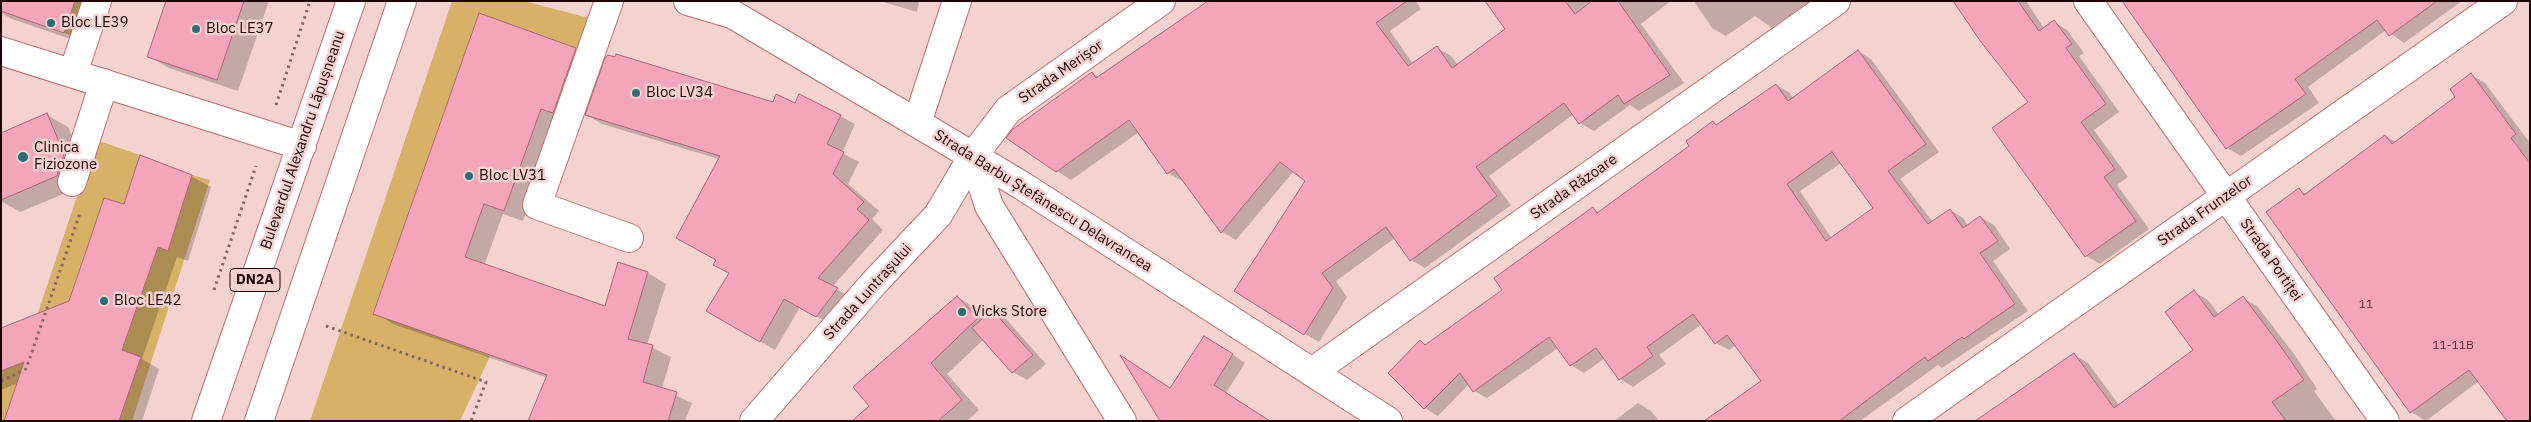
<!DOCTYPE html>
<meta charset="utf-8">
<style>
body{margin:0}
#map{position:relative;width:2531px;height:422px;overflow:hidden;background:#f4d2cf;font-family:"IBM Plex Sans",sans-serif}
canvas{display:block}
.frame{position:absolute;inset:0;border:2px solid #1d0304;pointer-events:none}
</style>
<div id="map">
<canvas width="2531" height="422"></canvas>
<div class="frame"></div>
</div>
<script>
const ctx = document.querySelector('canvas').getContext('2d');
ctx.lineJoin = 'round';
function paint(path, color) { ctx.fillStyle = color; ctx.fill(path, 'evenodd'); }
const shape = rows => new Path2D(rows.map(r => 'M' + r).join(''));
function trace(path, color, width, dash) { ctx.strokeStyle = color; ctx.lineWidth = width; ctx.lineCap = dash ? 'butt' : 'round'; ctx.setLineDash(dash || []); ctx.stroke(path); }
function drawText(font, color, halo, rows, align = 'center') {
  ctx.font = font + ' "IBM Plex Sans",sans-serif'; ctx.lineWidth = 5; ctx.setLineDash([]); ctx.textBaseline = 'middle'; ctx.strokeStyle = halo; ctx.fillStyle = color; for (const [text, x, y, turn = 0] of rows) {
    ctx.save(); ctx.translate(x, y); ctx.rotate((+turn || 0) * Math.PI / 180); ctx.textAlign = isNaN(turn) ? turn : align; if (halo) ctx.strokeText(text, 0, 0); ctx.fillText(text, 0, 0); ctx.restore();
  }
}
const green = shape([
 [75,1,83,1,74,36,64,33],
 [452,1,524,1,589,18,583,50,479,14,373,313,490,356,460,421,310,421],
 [96,140,140,155,124,204,104,198,49,359,4,421,1,421,1,371,21,363],
 [192,175,210,180,132,421,119,421,122,350,158,247,168,251]
]);
const shadow = shape([
 [1,1,99,1,85,44,12,19,1,13],
 [167,1,269,1,238,91,169,68,148,56],
 [880,1,919,1,917,12],
 [1210,1,1416,1,1421,9,1390,31,1413,64,1437,48,1451,56,1458,65,1507,30,1492,1,1671,1,1641,24,1684,83,1639,111,1630,105,1594,131,1580,123,1574,114,1489,176,1511,205,1425,268,1411,260,1395,238,1336,281,1347,297,1319,342,1305,334,1307,180,1294,171,1236,240,1222,232,1184,180,1182,181,1168,173,1139,132,1071,180,1057,171,1092,73,1100,78],
 [1694,1,1808,1,1809,2,1772,28,1755,16,1726,36,1712,28],
 [1955,1,2026,1,2044,28,2054,22,2067,30,2084,53,2079,56,2119,112,2094,130,2128,177,2117,185,2149,229,2100,264,2086,256,2030,103],
 [2124,1,2462,1,2404,43,2386,30,2308,87,2319,103,2241,156,2227,148],
 [575,49,594,60,559,118,523,221,503,214,484,266,606,308,648,273,666,284,647,345,671,357,662,389,692,403,685,421,530,421,548,378,393,324,375,313],
 [1858,51,1871,59,1939,152,1900,179,1933,222,1950,210,1963,218,1968,226,1980,217,1994,225,2010,249,1993,261,2028,311,1942,368,1938,365,1860,421,1723,421,1763,381,1736,345,1729,350,1716,343,1702,324,1659,355,1666,364,1633,387,1620,379,1605,358,1584,373,1571,365,1558,348,1487,398,1474,391,1469,384,1438,416,1425,408,1420,341,1427,345,1504,290,1593,209,1599,213,1691,146,1713,123,1718,126,1776,85,1790,93,1793,98],
 [1841,163,1874,208,1832,239,1800,191],
 [2471,75,2485,83,2530,143,2530,405,2479,381,2426,421,2411,412,2268,212,2299,190,2307,194,2385,136,2396,142,2457,97],
 [773,103,795,104,840,116,855,124,842,153,859,162,848,184,879,211,872,219,883,230,832,287,853,298,832,325,800,307,775,350,708,311,730,273,717,260,719,159,602,124,587,115],
 [47,115,68,127,85,167,78,188,20,212,1,201,1,134],
 [191,176,211,187,188,261,177,257,142,359,159,369,142,421,6,421,18,383,1,390,1,329,70,302,125,206],
 [2194,292,2208,300,2219,315,2243,298,2257,306,2294,354,2317,389,2314,391,2336,421,1980,421,2074,355,2088,363,2119,405,2195,350],
 [957,297,974,307,984,318,992,311,1006,319,1046,364,1027,380,1013,372,984,339,947,374,979,410,967,421,854,421,871,406],
 [1218,345,1245,363,1226,393,1171,389],
 [1638,403,1651,411,1659,421,1614,421]
]);
const building = shape([
 [1,1,75,1,64,33,1,11,1,1],
 [166,1,244,1,217,80,147,57,166,1],
 [1208,1,1407,1,1376,23,1408,66,1437,46,1452,68,1505,29,1485,1,1565,1,1575,14,1592,1,1618,1,1670,75,1624,104,1618,95,1579,124,1564,103,1476,167,1497,196,1410,261,1386,227,1322,273,1333,288,1304,335,1234,291,1305,181,1280,162,1221,233,1174,169,1167,174,1129,120,1056,172,1006,138,1013,129,1092,72,1096,78,1208,1],
 [1953,1,2018,1,2039,31,2054,20,2072,44,2066,48,2106,104,2081,122,2115,169,2104,177,2136,221,2085,257,1992,128,2028,102,1981,42,1953,1],
 [2122,1,2437,1,2389,36,2377,20,2295,79,2306,94,2226,149,2122,1],
 [479,13,576,48,553,113,541,109,504,211,484,204,465,257,605,306,618,262,648,272,628,339,653,345,643,382,677,392,668,421,528,421,547,375,373,314,479,13],
 [1858,50,1926,144,1888,171,1928,224,1950,209,1963,228,1980,216,1998,241,1980,253,2015,304,1990,321,1964,339,1962,337,1928,361,1925,357,1839,421,1704,421,1761,381,1727,335,1715,344,1693,314,1647,347,1653,356,1619,380,1596,348,1570,366,1549,337,1473,392,1460,373,1424,409,1388,373,1420,340,1425,345,1502,290,1494,278,1593,207,1597,213,1689,146,1686,141,1713,121,1716,125,1776,84,1788,101,1858,50],
 [1832,152,1873,208,1826,241,1787,184,1832,152],
 [616,54,773,102,776,94,795,103,799,94,841,115,827,144,844,152,833,174,864,202,857,209,869,220,818,278,838,288,816,317,784,299,760,342,706,311,729,273,713,265,716,260,676,238,720,156,585,115,605,58,608,55,615,57,616,54],
 [2471,73,2516,134,2511,138,2530,163,2530,421,2507,421,2469,370,2410,413,2266,212,2299,188,2304,195,2385,135,2392,144,2455,97,2450,89,2471,73],
 [47,113,64,154,57,176,1,200,1,133,47,113],
 [140,155,192,175,168,251,158,247,122,350,141,357,119,421,4,421,24,362,1,371,1,328,69,301,104,198,124,204,140,155],
 [2194,290,2214,317,2243,296,2279,344,2304,380,2272,402,2286,421,1975,421,2074,353,2114,408,2193,350,2165,312,2194,290],
 [957,296,978,318,931,363,962,400,938,421,852,421,869,406,853,387,957,296],
 [992,310,1033,355,1012,373,972,328,992,310],
 [1204,336,1233,354,1214,385,1270,421,1160,421,1120,355,1170,388,1204,336]
]);
const path = shape([
 [276,105,310,1],
 [214,290,256,166],
 [326,326,486,382,471,421],
 [1,381,26,369,80,213]
]);
const minor = shape([
 [609,1,537,205,629,238],
 [688,1,732,14,917,123,1021,185,1388,421],
 [2088,1,2385,421],
 [1,51,302,146],
 [73,73,97,1],
 [917,123,957,1],
 [973,156,989,206,1122,421],
 [72,182,104,83],
 [1312,372,1836,1],
 [754,421,873,284,938,215,973,156,1008,110,1161,1],
 [1907,421,2503,1]
]);
const major = shape([
 [206,421,351,1],
 [259,421,402,1]
]);
const markers = [
 [51,23,5,"#257076"],
 [196,29,5,"#257076"],
 [636,93,5,"#257076"],
 [23,157,6,"#257076"],
 [469,176,5,"#257076"],
 [104,301,5,"#257076"],
 [962,312,5,"#257076"]
];
const numberNames = [
 ["11",2366,305],
 ["11-11B",2453,346]
];
const shields = [
 [255,280,50]
];
const shieldNames = [
 ["DN2A",255,280]
];
const poiNames = [
 ["Bloc LE39",61,23],
 ["Bloc LE37",206,29],
 ["Bloc LV34",646,93],
 ["Clinica",34,148],
 ["Fiziozone",34,165],
 ["Bloc LV31",479,176],
 ["Bloc LE42",114,301],
 ["Vicks Store",972,312]
];
const streetNames = [
 ["Strada Merișor",1061,72,-35],
 ["Bulevardul Alexandru Lăpușneanu",303,140,-71],
 ["Strada Răzoare",1574,187,-35],
 ["Strada Barbu Ștefănescu Delavrancea",1043,201,32],
 ["Strada Frunzelor",2205,211,-35],
 ["Strada Portiței",2271,260,55],
 ["Strada Luntrașului",868,292,-48]
];
paint(green, '#d7b166');
paint(shadow, '#0003');
paint(building, '#f5a5b9');
trace(building, '#ae6478', 1);
trace(minor, '#bd716e', 30);
trace(major, '#bd716e', 30);
trace(path, '#866867', 3, [2.5, 4]);
trace(minor, '#fff', 28);
trace(major, '#fff', 28);
for (const [x, y, r, color] of markers) { const dot = new Path2D(); dot.arc(x, y, r, 0, 2 * Math.PI); ctx.fillStyle = color; ctx.fill(dot); trace(dot, '#f4d2cf', 2); }
drawText('12px', '#532c31', null, numberNames);
for (const [x, y, w] of shields) { const box = new Path2D(); box.roundRect(x - w / 2, y - 11.5, w, 23, 4); ctx.fillStyle = '#f4d2cf'; ctx.fill(box); trace(box, '#1d0304', 1); }
drawText('bold 14px', '#1d0304', null, shieldNames);
drawText('15px', '#1d0304', '#f4d2cf', poiNames, 'left');
drawText('15px', '#1d0304', '#f4d2cf', streetNames);
</script>
